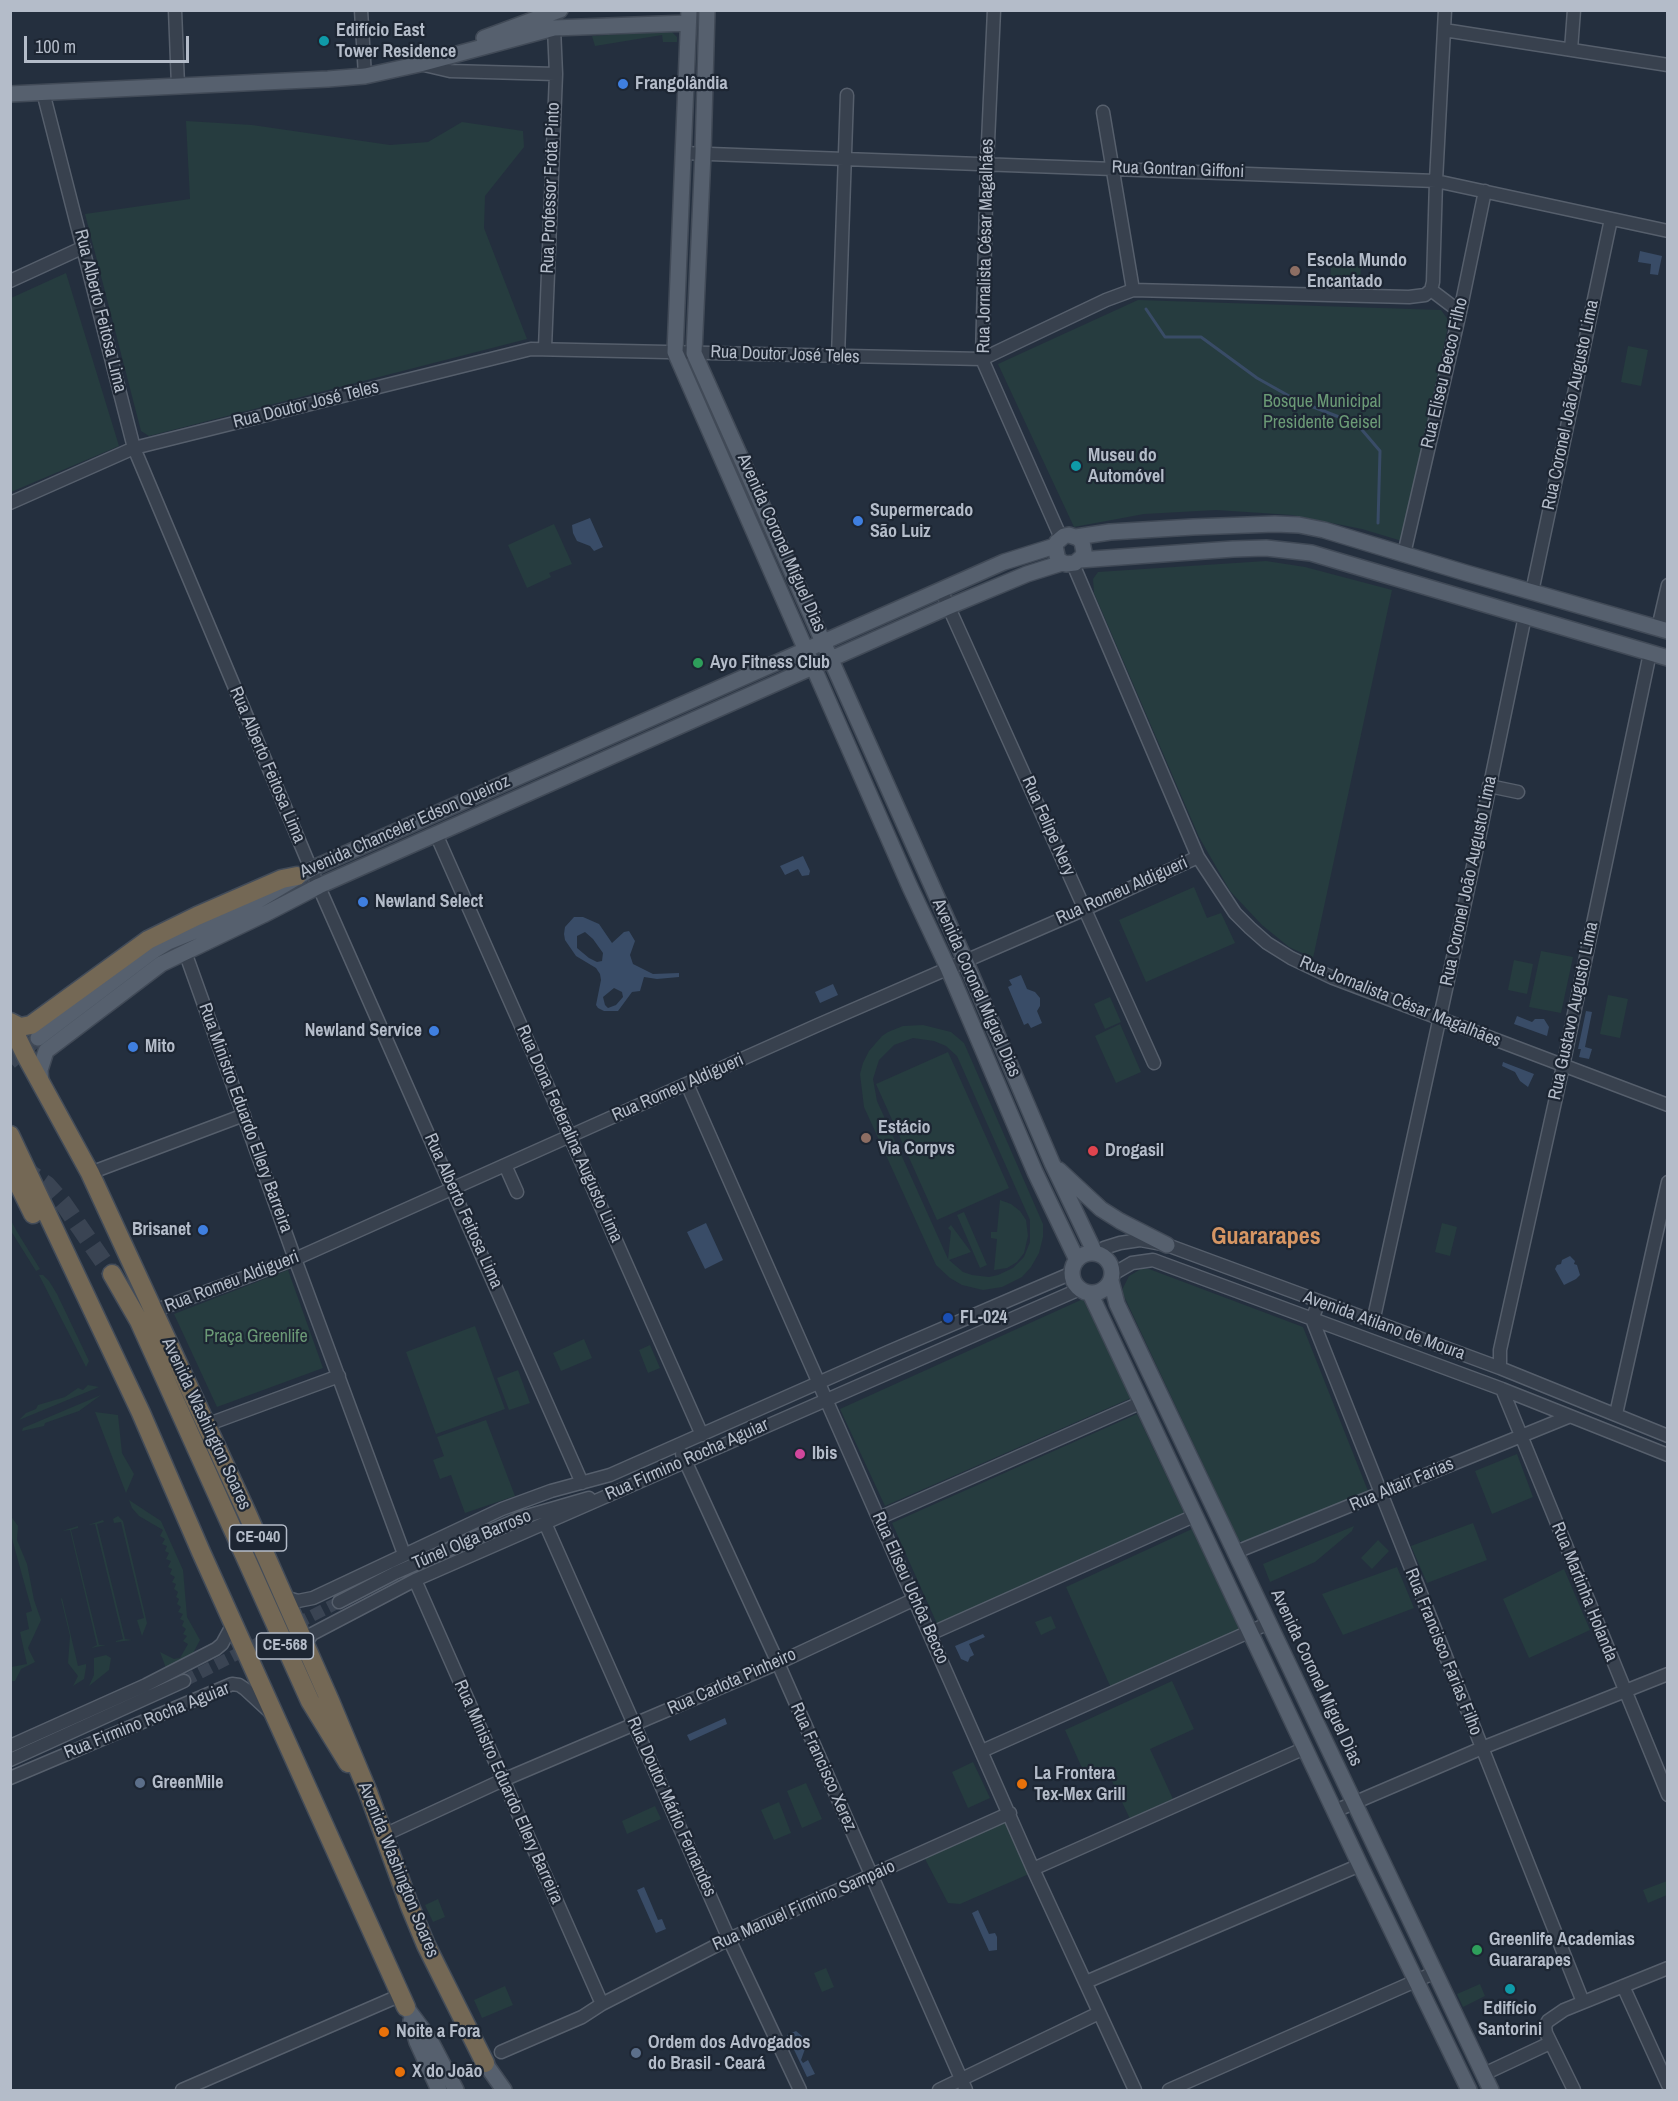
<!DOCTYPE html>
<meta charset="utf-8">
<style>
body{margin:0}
#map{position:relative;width:1678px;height:2101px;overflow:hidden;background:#242f3e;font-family:"Archivo Narrow",sans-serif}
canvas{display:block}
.frame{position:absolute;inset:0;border:12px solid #b4bcc9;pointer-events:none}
.scale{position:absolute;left:24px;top:36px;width:165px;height:27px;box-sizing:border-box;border:3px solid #b4bcc9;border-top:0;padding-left:8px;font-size:18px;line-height:21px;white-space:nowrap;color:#b4bcc9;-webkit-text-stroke:4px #1d2633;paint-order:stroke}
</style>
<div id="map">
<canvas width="1678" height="2101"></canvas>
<div class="frame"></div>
<div class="scale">100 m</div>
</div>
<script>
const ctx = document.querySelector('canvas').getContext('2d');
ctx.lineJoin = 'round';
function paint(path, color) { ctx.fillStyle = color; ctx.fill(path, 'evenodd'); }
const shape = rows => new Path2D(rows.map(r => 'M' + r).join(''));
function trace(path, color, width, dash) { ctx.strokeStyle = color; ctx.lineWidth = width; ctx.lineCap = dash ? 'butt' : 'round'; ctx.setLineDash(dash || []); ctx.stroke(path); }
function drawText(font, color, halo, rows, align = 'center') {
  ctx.font = font + ' "Archivo Narrow",sans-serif'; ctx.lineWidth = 4.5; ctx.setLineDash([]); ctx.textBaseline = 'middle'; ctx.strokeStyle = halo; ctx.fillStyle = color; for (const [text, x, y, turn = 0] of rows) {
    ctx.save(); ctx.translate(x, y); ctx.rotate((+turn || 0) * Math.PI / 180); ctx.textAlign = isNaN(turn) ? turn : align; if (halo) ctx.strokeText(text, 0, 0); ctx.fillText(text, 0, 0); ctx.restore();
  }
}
const green = shape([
 [671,31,677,37,677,42,663,42,662,35,595,46,592,36],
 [186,121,252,125,390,145,428,142,462,122,523,131,524,147,485,196,484,228,527,339,149,436,141,431,85,214,190,199],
 [1331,263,1361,265,1360,287,1330,286],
 [66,273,119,446,11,492,11,298],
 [1138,300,1441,310,1449,321,1402,541,1362,529,1292,515,1216,510,1144,514,1074,527,998,364],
 [1628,346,1648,350,1641,386,1621,382],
 [554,524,572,564,549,573,551,577,527,588,508,545],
 [1266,561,1305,567,1392,590,1313,958,1289,947,1262,925,1230,891,1199,837,1094,593,1093,579,1098,572],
 [1194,887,1207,918,1221,913,1235,943,1146,982,1119,920],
 [1541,951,1573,957,1561,1013,1529,1007],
 [1514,960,1533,964,1527,994,1508,990],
 [1608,995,1628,999,1620,1038,1600,1034],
 [1110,997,1121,1022,1105,1029,1094,1004],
 [1120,1024,1141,1072,1116,1083,1095,1036],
 [923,1025,951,1032,964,1043,1043,1224,1043,1237,1039,1253,1031,1267,1022,1277,1002,1287,983,1290,962,1285,950,1278,936,1265,864,1107,860,1074,863,1063,869,1051,882,1036,888,1032,903,1026],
 [913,1038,934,1041,946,1046,957,1056,1030,1220,1030,1242,1024,1257,1013,1268,998,1275,989,1277,972,1275,963,1272,949,1260,971,1252,951,1225,948,1228,951,1231,948,1259,877,1101,873,1079,879,1060,894,1045],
 [948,1052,1009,1188,937,1220,876,1084],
 [1000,1200,1011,1204,1020,1211,1026,1220,1028,1236,1024,1253,1017,1262,1007,1268,994,1270,997,1239,991,1238,991,1232,997,1232],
 [964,1212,987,1265,980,1268,957,1215],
 [10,1219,19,1235,40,1269,36,1271,11,1231],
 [1442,1223,1457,1227,1450,1256,1435,1252],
 [1141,1269,1149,1269,1303,1327,1368,1491,1246,1542,1239,1541,1123,1294,1123,1288,1129,1276],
 [288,1270,323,1368,217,1407,174,1314],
 [39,1275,43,1275,49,1281,57,1294,89,1361,86,1367],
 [1083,1299,1131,1398,885,1506,840,1409],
 [475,1326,505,1409,436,1434,406,1352],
 [584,1339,592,1358,561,1371,553,1353],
 [650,1345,660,1368,648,1373,639,1350],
 [518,1370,530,1403,509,1410,497,1378],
 [88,1385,99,1387,19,1420,26,1413,36,1409,38,1405,65,1397,78,1388,83,1390],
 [101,1395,79,1411,45,1423,44,1426,22,1431,23,1428],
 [95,1412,118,1415,122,1453,134,1474,126,1493],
 [1137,1414,1184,1513,938,1626,892,1523],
 [486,1420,515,1496,465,1513,451,1475,440,1479,433,1460,444,1456,437,1437],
 [1517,1454,1533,1497,1492,1514,1475,1471],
 [129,1500,161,1521,183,1570,187,1617,200,1640,191,1657,166,1668,160,1652,174,1659,180,1658,188,1644,183,1641,187,1636,183,1634,186,1629,182,1626,184,1621,180,1619,183,1614,178,1612,181,1607,177,1604,179,1599,176,1597,178,1592,174,1589,176,1584,172,1582,175,1577,170,1574,172,1569,168,1567,171,1561,166,1559,169,1553,165,1551,167,1546,162,1544,165,1539,160,1536,163,1530,139,1516,132,1508],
 [10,1515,18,1526,17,1540,27,1564,34,1600,41,1620,28,1648,35,1662,21,1669,15,1681,11,1681,11,1667,27,1664,20,1632,29,1629,26,1613,32,1611,11,1535],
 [118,1516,123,1521,147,1623,142,1636,137,1620,144,1618,121,1522,114,1523,113,1519],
 [103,1520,104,1522,97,1524,125,1639,132,1640,116,1642,116,1641,123,1639,95,1524,88,1525],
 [1473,1523,1487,1560,1427,1583,1411,1546],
 [78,1526,78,1528,71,1530,99,1645,106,1645,91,1648,97,1645,70,1530,62,1531],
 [1354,1526,1352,1531,1315,1562,1270,1582,1263,1564],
 [1192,1529,1239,1629,1111,1688,1066,1587],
 [1378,1540,1389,1551,1372,1569,1361,1558],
 [1397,1567,1414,1608,1343,1635,1322,1594],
 [1564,1569,1590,1630,1529,1658,1503,1599],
 [62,1598,78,1666,86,1664,86,1667,84,1679,73,1686,78,1676,68,1663,70,1636,61,1599],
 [1051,1616,1056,1628,1041,1635,1035,1622],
 [106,1655,111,1658,109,1670,89,1686,94,1675,94,1658],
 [1172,1681,1194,1729,1150,1749,1173,1799,1130,1819,1106,1768,1086,1777,1065,1730],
 [973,1762,990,1798,968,1808,952,1772],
 [806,1783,822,1819,802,1828,787,1791],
 [779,1802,791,1833,774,1840,761,1810],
 [655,1806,661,1819,627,1834,622,1821],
 [1004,1819,1029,1874,960,1904,948,1903,923,1855],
 [1667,1881,1667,1895,1648,1903,1643,1890],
 [438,1899,445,1917,433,1922,425,1905],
 [826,1968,834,1987,822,1992,814,1973],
 [1480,1984,1485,1996,1463,2007,1457,1994],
 [505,1986,513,2005,482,2018,474,2000]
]);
const water = shape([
 [1640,251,1662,256,1658,275,1650,274,1651,264,1638,262],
 [590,518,603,547,594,551,590,546,577,541,573,533,572,525],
 [803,856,810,871,809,875,802,876,798,869,785,875,780,866],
 [574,917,583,917,599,924,612,943,624,932,629,931,635,941,630,955,633,964,653,974,679,973,679,977,657,979,644,977,640,991,632,992,618,1011,604,1011,598,1008,596,1005,601,980,600,974,596,968,576,956,565,940,564,934,565,927],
 [585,932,593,939,603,953,602,961,597,962,589,958,577,948,577,936],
 [614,988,622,992,623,997,616,1005,608,1008,605,1005,603,997],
 [1021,975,1027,989,1035,992,1040,998,1040,1006,1037,1011,1042,1023,1031,1028,1028,1023,1024,1025,1008,987,1012,985,1009,980],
 [833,984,838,995,820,1003,815,992],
 [1586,1011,1592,1012,1585,1047,1592,1049,1589,1059,1579,1057,1581,1049,1578,1049],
 [1517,1016,1532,1022,1535,1019,1544,1019,1549,1027,1547,1036,1514,1024],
 [1503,1062,1534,1074,1528,1087,1520,1081,1515,1072,1502,1066],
 [706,1223,723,1260,705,1269,687,1232],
 [1570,1256,1575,1261,1574,1264,1577,1265,1580,1275,1576,1279,1564,1285,1555,1269,1557,1265,1561,1264,1562,1260],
 [983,1634,985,1637,969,1644,974,1655,970,1657,968,1662,961,1659,955,1646],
 [725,1718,727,1724,690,1741,687,1735],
 [644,1887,658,1920,662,1919,666,1929,656,1933,637,1890],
 [978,1910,989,1934,995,1933,997,1937,997,1950,989,1951,972,1913],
 [796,2031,802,2036,805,2049,801,2060,803,2063,808,2060,815,2074,807,2077,787,2035]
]);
const stream = shape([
 [1146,309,1165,337,1201,337,1257,378,1298,401,1357,424,1380,451,1378,523]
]);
const minorTunnel = shape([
 [184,1681,339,1602]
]);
const majorTunnel = shape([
 [10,1062,38,1038]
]);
const highwayTunnel = shape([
 [21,1167,47,1185,63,1203,112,1274]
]);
const minor = shape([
 [175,10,178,86],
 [361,10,365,76],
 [994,10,987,164,982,359,1061,538],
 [1444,30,1668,65],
 [1571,50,1574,10],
 [420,64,450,71,556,74],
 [43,92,134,448,311,869,582,1483],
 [1103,112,1133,290],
 [683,153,1436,181,1668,231],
 [10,281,84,247],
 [1431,290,1433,282,1436,181,1445,10],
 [1431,290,1460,312],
 [545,348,556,74,554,28],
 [838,357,847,95],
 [10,503,134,448,531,349,982,359,1106,300,1133,290,1409,297,1425,295,1431,290],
 [1404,554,1460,312,1485,191],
 [1073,564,1198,857,1235,913,1250,928,1267,943,1291,958,1333,978,1668,1105],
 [941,590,1154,1063],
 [1532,592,1611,219],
 [1658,628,1668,585],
 [1489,786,1518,792],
 [436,834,702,1435],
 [185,952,295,1259,404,1554],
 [687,1084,1033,1869,1135,2090],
 [505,1165,517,1192],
 [90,1173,244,1115],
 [1099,1254,1104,1248,1120,1243,1140,1240,1167,1245,1500,1368,1668,1436],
 [1113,1274,1132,1263,1153,1260,1502,1389,1668,1455],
 [1319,1302,1312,1319,1583,2002],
 [154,1311,295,1259,818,1025,1085,909,1198,857],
 [1373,1322,1475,857,1525,616],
 [1500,1368,1500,1350,1563,1066,1650,653],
 [1502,1389,1668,1795],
 [1616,1414,1668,1182],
 [206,1425,339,1376],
 [682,1454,778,1663,966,2090],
 [879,1518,1140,1403],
 [545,1523,729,1939,800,2090],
 [1236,1552,1568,1417],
 [415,1580,602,2004],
 [284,1597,298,1601,313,1598,502,1509,551,1491,610,1475,888,1352,1072,1273],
 [339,1602,395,1573,520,1518,589,1498],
 [930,1634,1194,1516],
 [306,1648,308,1640,312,1634,415,1580,1080,1289],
 [10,1746,146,1685,216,1649,222,1644,234,1622],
 [982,1751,1269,1623],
 [10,1760,184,1681],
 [10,1778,232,1684,239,1685,245,1689,271,1713],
 [1335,1811,1482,1748,1668,1674],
 [384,1835,503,1780,778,1663,915,1599],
 [1033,1869,1305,1748],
 [1086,1982,1360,1865],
 [1623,1986,1668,2085],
 [501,2052,582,2017,602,2004,729,1939,1010,1813],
 [1484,2074,1550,2043],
 [182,2090,401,1995],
 [939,2090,1099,2013],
 [1169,2090,1436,1972],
 [1574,2090,1546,2033,1545,2026,1548,2021,1564,2010,1668,1968]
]);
const major = shape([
 [689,10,675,352,910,887,948,968,1035,1172,1077,1260],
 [707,10,703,153,694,353,965,960,1052,1163,1095,1253],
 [484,38,560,10],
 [10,94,328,79,365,76,420,64,554,28,688,23],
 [1076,537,1110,532,1193,527,1275,524,1299,525,1324,530,1466,573,1668,631],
 [1079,560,1233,549,1266,548,1311,553,1668,658],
 [38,1038,153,951,168,942,232,916,311,869,1004,562,1055,546,1057,542,1064,536,1069,535,1078,538,1082,542,1084,552,1082,557,1075,563,1066,564,1058,560,1055,546],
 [41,1083,40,1070,46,1051,161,964,263,915,319,886,948,607,1027,574,1062,563],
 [1059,1170,1101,1209,1120,1221,1167,1245],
 '1072 1273a20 20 0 1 1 40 0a20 20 0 1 1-40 0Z',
 [1111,1281,1117,1304,1491,2090],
 [1090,1293,1360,1865,1469,2090],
 [406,2007,429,2038,456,2090],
 [411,2021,417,2042,439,2090],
 [485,2063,504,2090]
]);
const highway = shape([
 [10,1022,20,1027,31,1025,148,940,197,916,282,879,297,876],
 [10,1023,26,1056,90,1173,246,1511,330,1701,368,1792,409,1904,426,1945,485,2063],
 [10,1135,141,1413,201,1552,406,2007],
 [10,1167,33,1214],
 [112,1274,139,1321,310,1701,348,1763]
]);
const markers = [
 [324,41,6,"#0f9aa8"],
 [623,84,6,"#3f7fe0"],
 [1295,271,6,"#8d6e63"],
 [1076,466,6,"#0f9aa8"],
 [858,521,6,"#3f7fe0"],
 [698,663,6,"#2e9e5b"],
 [363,902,6,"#3f7fe0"],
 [434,1031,6,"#3f7fe0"],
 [133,1047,6,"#3f7fe0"],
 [866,1138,6,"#8d6e63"],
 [1093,1151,6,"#e0444e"],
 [203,1230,6,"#3f7fe0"],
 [948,1318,6,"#1a4fb4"],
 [800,1454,6,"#d1479c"],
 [140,1783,6,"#5c6f8a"],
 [1022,1784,6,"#e8710a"],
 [1477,1950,6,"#2e9e5b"],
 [1510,1989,6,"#0f9aa8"],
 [384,2032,6,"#e8710a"],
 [636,2053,6,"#5c6f8a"],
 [400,2072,6,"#e8710a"]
];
const shields = [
 [258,1538,57],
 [285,1646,57]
];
const shieldNames = [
 ["CE-040",258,1538],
 ["CE-568",285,1646]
];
const poiNames = [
 ["Edifício East",336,31],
 ["Tower Residence",336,52],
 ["Frangolândia",635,84],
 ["Escola Mundo",1307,261],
 ["Encantado",1307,282],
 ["Museu do",1088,456],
 ["Automóvel",1088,477],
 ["Supermercado",870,511],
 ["São Luiz",870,532],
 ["Ayo Fitness Club",710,663],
 ["Newland Select",375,902],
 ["Newland Service",422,1031,"right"],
 ["Mito",145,1047],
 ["Estácio",878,1128],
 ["Via Corpvs",878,1149],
 ["Drogasil",1105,1151],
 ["Brisanet",191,1230,"right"],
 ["FL-024",960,1318],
 ["Ibis",812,1454],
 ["La Frontera",1034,1774],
 ["Tex-Mex Grill",1034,1795],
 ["GreenMile",152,1783],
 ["Greenlife Academias",1489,1940],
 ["Guararapes",1489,1961],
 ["Edifício",1510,2009,"center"],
 ["Santorini",1510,2030,"center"],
 ["Noite a Fora",396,2032],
 ["Ordem dos Advogados",648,2043],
 ["do Brasil - Ceará",648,2064],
 ["X do João",412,2072]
];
const streetNames = [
 ["Rua Gontran Giffoni",1178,170,2],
 ["Rua Professor Frota Pinto",551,188,-88],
 ["Rua Jornalista César Magalhães",986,246,-89],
 ["Rua Alberto Feitosa Lima",100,311,76],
 ["Rua Doutor José Teles",785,355,2],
 ["Rua Eliseu Becco Filho",1445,373,-77],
 ["Rua Doutor José Teles",306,405,-14],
 ["Rua Coronel João Augusto Lima",1571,405,-78],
 ["Avenida Coronel Miguel Dias",781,543,66],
 ["Rua Alberto Feitosa Lima",267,765,67],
 ["Rua Felipe Nery",1048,826,66],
 ["Avenida Chanceler Edson Queiroz",405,827,-24],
 ["Rua Coronel João Augusto Lima",1469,881,-78],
 ["Rua Romeu Aldigueri",1122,891,-24],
 ["Avenida Coronel Miguel Dias",976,988,66],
 ["Rua Jornalista César Magalhães",1400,1002,22],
 ["Rua Gustavo Augusto Lima",1574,1011,-78],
 ["Rua Romeu Aldigueri",678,1088,-24],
 ["Rua Ministro Eduardo Ellery Barreira",245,1118,70],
 ["Rua Dona Federalina Augusto Lima",569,1134,66],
 ["Rua Alberto Feitosa Lima",463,1211,66],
 ["Rua Romeu Aldigueri",232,1282,-21],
 ["Avenida Atilano de Moura",1384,1326,20],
 ["Avenida Washington Soares",206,1424,65],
 ["Rua Firmino Rocha Aguiar",687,1460,-24],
 ["Rua Altair Farias",1402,1485,-23],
 ["Túnel Olga Barroso",472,1540,-23],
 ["Rua Eliseu Uchôa Becco",910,1588,66],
 ["Rua Martinha Holanda",1584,1592,68],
 ["Rua Francisco Farias Filho",1443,1652,68],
 ["Avenida Coronel Miguel Dias",1316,1678,65],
 ["Rua Carlota Pinheiro",732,1682,-24],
 ["Rua Firmino Rocha Aguiar",147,1721,-22],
 ["Rua Francisco Xerez",823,1767,66],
 ["Rua Ministro Eduardo Ellery Barreira",508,1792,66],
 ["Rua Doutor Márlio Fernandes",671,1807,66],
 ["Avenida Washington Soares",398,1870,68],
 ["Rua Manuel Firmino Sampaio",804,1906,-24]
];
const parkNames = [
 ["Bosque Municipal",1322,402],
 ["Presidente Geisel",1322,423],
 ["Praça Greenlife",256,1337]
];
const districtNames = [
 ["Guararapes",1266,1238]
];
paint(green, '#263c3f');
paint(water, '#394c67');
trace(stream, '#394c67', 3);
trace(minorTunnel, '#3a4453', 12, [12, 6]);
trace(majorTunnel, '#3a4453', 15, [15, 8]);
trace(highwayTunnel, '#3a4453', 18, [18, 9]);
trace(minor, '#565f6c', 15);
trace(major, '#414a57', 18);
trace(highway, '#434c59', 21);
trace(minor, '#38414e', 12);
trace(major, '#56606e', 15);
trace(highway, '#746855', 18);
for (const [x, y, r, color] of markers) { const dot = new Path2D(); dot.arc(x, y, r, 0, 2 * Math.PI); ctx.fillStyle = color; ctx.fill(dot); trace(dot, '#1d2633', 2); }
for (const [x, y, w] of shields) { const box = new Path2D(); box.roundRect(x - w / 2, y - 13, w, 26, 4.5); ctx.fillStyle = '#1d2633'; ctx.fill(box); trace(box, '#b4bcc9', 1.5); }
drawText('bold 16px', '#b4bcc9', null, shieldNames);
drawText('bold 18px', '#b4bcc9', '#1d2633', poiNames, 'left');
drawText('18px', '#b4bcc9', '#1d2633', streetNames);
drawText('18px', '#6b9a76', '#1d2633', parkNames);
drawText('bold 24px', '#d59563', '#1d2633', districtNames);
</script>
